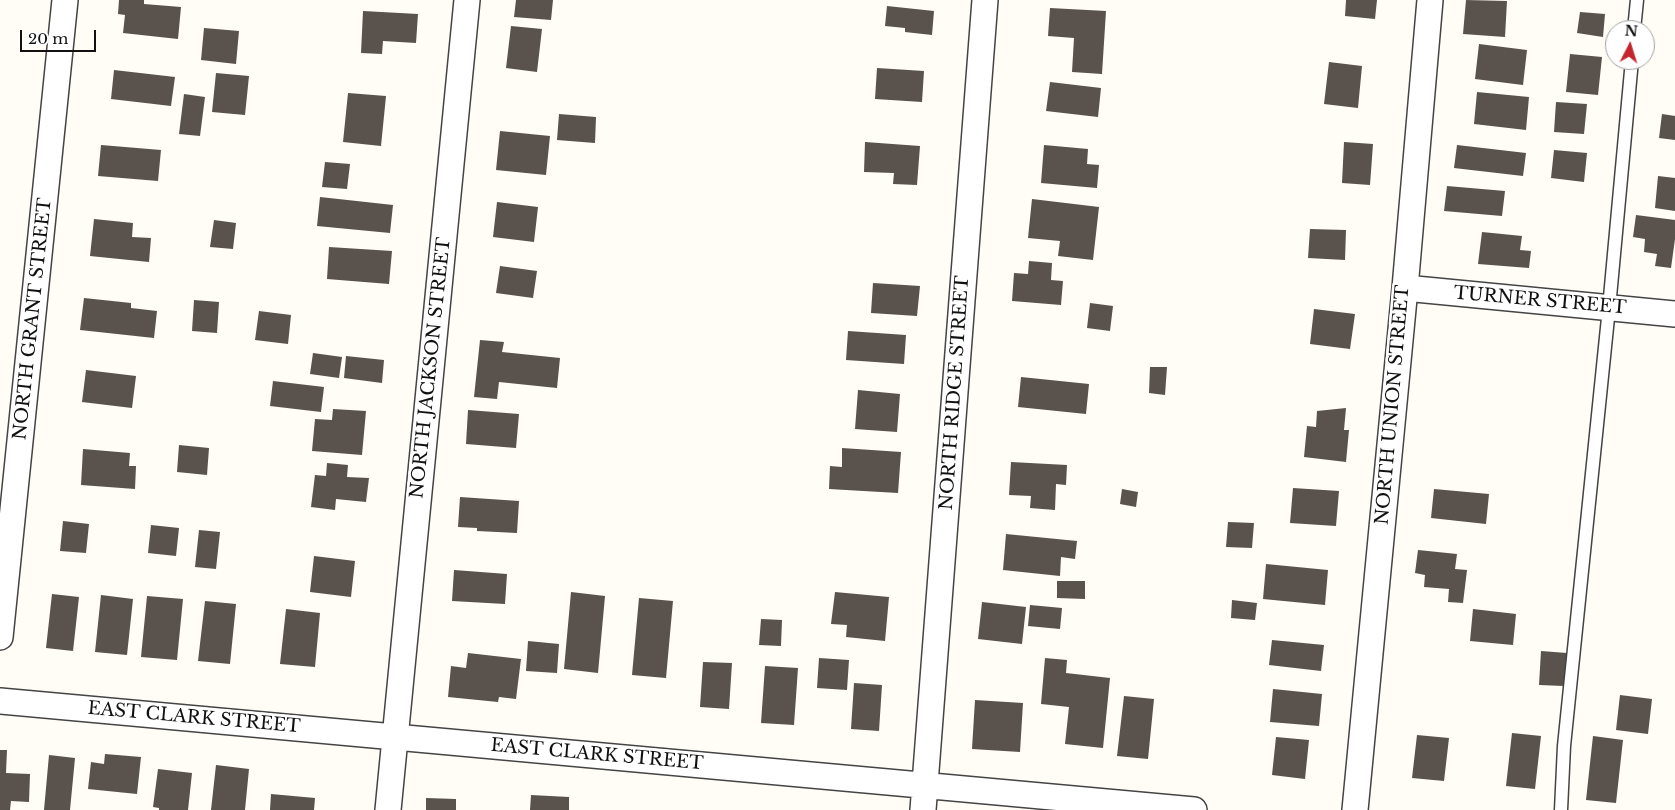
<!DOCTYPE html>
<style>
body{margin:0}
#map{position:relative;width:1675px;height:810px;overflow:hidden;background:#fffdf5;font-family:"Libre Baskerville",serif}
canvas{display:block}
.north{position:absolute;left:1605px;top:20px;width:50px;height:50px;box-sizing:border-box;background:#fff;border:1px solid #a0a0a0;border-radius:50%;rotate:5deg;font-size:14px;font-weight:700;line-height:20px;text-align:center;color:#111}
.north::after{content:'';display:block;margin:auto;width:18px;height:22px;background:#c4262e;clip-path:polygon(50% 0,100% 100%,50% 72%,0 100%)}
.scale{position:absolute;left:20px;top:30px;width:76px;height:22px;box-sizing:border-box;border:2px solid #111;border-top:0;padding-left:6px;font-size:15px;line-height:18px;white-space:nowrap;color:#111;-webkit-text-stroke:4px #fff;paint-order:stroke}
</style>
<div id="map">
<canvas width="1675" height="810"></canvas>
<div class="north">N</div>
<div class="scale">20 m</div>
</div>
<script>
const ctx = document.querySelector('canvas').getContext('2d');
ctx.lineJoin = 'round';
function paint(path, color) { ctx.fillStyle = color; ctx.fill(path, 'evenodd'); }
const shape = rows => new Path2D(rows.map(r => 'M' + r).join(''));
function trace(path, color, width, dash) { ctx.strokeStyle = color; ctx.lineWidth = width; ctx.lineCap = dash ? 'butt' : 'round'; ctx.setLineDash(dash || []); ctx.stroke(path); }
function drawText(font, color, halo, rows, align = 'center') {
  ctx.font = font + ' "Libre Baskerville",serif'; ctx.lineWidth = 5; ctx.setLineDash([]); ctx.textBaseline = 'middle'; ctx.strokeStyle = halo; ctx.fillStyle = color; for (const [text, x, y, turn = 0] of rows) {
    ctx.save(); ctx.translate(x, y); ctx.rotate((+turn || 0) * Math.PI / 180); ctx.textAlign = isNaN(turn) ? turn : align; if (halo) ctx.strokeText(text, 0, 0); ctx.fillText(text, 0, 0); ctx.restore();
  }
}
const building = shape([
 [119,0,144,0,144,4,181,7,178,39,123,33,125,15,118,14],
 [516,0,553,0,551,20,514,17],
 [1346,0,1377,0,1375,19,1345,16],
 [1466,0,1507,1,1505,37,1463,34],
 [887,6,934,11,932,35,905,32,905,28,885,26],
 [1050,8,1106,11,1102,74,1072,72,1074,38,1048,36],
 [363,11,418,14,416,43,383,41,382,54,361,53],
 [1580,12,1605,14,1603,37,1577,33],
 [511,26,542,29,537,72,506,68],
 [204,28,239,31,236,64,201,60],
 [1479,44,1527,50,1523,85,1475,79],
 [1570,54,1602,57,1598,95,1566,92],
 [1329,62,1362,66,1358,108,1324,104],
 [877,68,924,71,922,102,875,99],
 [114,70,175,77,171,106,111,99],
 [216,73,249,76,245,115,212,112],
 [1050,82,1101,88,1098,117,1046,111],
 [1477,92,1529,97,1526,130,1474,124],
 [348,93,386,96,381,146,343,142],
 [184,94,205,97,200,136,179,134],
 [1556,102,1587,104,1584,134,1554,132],
 [559,114,596,117,595,143,557,140],
 [1662,114,1675,116,1675,140,1659,138],
 [500,131,550,136,546,175,496,170],
 [865,142,920,146,917,185,893,184,894,173,864,172],
 [1344,142,1373,144,1370,185,1342,183],
 [101,145,161,150,158,181,98,176],
 [1044,145,1088,149,1087,164,1099,165,1097,188,1041,183],
 [1457,145,1526,153,1523,176,1454,168],
 [1554,150,1587,153,1584,182,1551,178],
 [325,162,350,164,347,189,322,187],
 [1658,176,1675,178,1675,211,1655,208],
 [1447,186,1505,191,1502,216,1444,211],
 [320,197,393,205,390,233,317,226],
 [1032,199,1099,207,1093,260,1058,256,1060,241,1028,238],
 [497,202,538,207,534,242,493,237],
 [1636,215,1675,220,1675,239,1671,268,1655,266,1657,254,1644,252,1645,239,1633,237],
 [94,219,133,223,132,237,151,238,149,262,90,256],
 [214,220,236,223,233,249,210,247],
 [1310,229,1346,230,1345,260,1308,258],
 [1482,232,1522,236,1520,250,1531,251,1529,268,1478,264],
 [329,247,392,251,389,284,327,279],
 [1029,261,1052,263,1051,280,1063,281,1061,305,1012,301,1014,273,1028,274],
 [500,266,537,271,533,298,496,293],
 [873,283,920,286,917,316,871,313],
 [84,298,131,303,131,308,157,311,154,338,80,330],
 [194,300,219,302,217,333,192,331],
 [1090,303,1113,306,1110,331,1087,328],
 [1314,309,1355,314,1350,349,1310,344],
 [259,311,291,315,288,344,255,340],
 [848,331,906,335,904,364,846,360],
 [480,340,504,342,502,352,560,358,557,388,499,382,497,399,474,397],
 [313,353,342,357,339,378,310,374],
 [346,356,384,360,382,383,344,378],
 [1150,367,1167,367,1165,395,1149,393],
 [86,370,136,376,132,408,82,402],
 [1021,377,1089,384,1086,414,1018,407],
 [273,381,324,387,321,412,270,406],
 [858,390,900,394,897,432,855,429],
 [1346,408,1344,430,1349,430,1346,462,1304,457,1307,426,1316,427,1317,411],
 [333,409,366,411,362,455,312,451,315,419,332,420],
 [468,410,519,414,516,448,466,444],
 [179,445,209,448,207,475,177,472],
 [842,448,901,452,898,493,829,489,830,466,842,467],
 [83,449,130,453,129,466,136,466,135,489,81,485],
 [1011,462,1067,465,1066,485,1056,484,1055,510,1030,508,1031,496,1009,495],
 [327,463,348,465,347,477,369,478,366,502,336,499,335,510,311,507,315,475,326,476],
 [1293,488,1339,491,1336,526,1290,523],
 [1122,489,1138,492,1136,507,1120,504],
 [1434,489,1489,494,1486,524,1431,518],
 [460,497,519,501,517,533,477,531,477,528,458,527],
 [63,521,89,524,86,553,60,551],
 [1228,522,1254,523,1252,548,1226,547],
 [151,525,179,528,176,556,148,553],
 [199,530,220,532,216,569,195,567],
 [1006,534,1077,541,1075,559,1061,557,1060,576,1003,570],
 [1418,550,1457,554,1455,569,1467,570,1463,603,1448,602,1449,589,1424,587,1425,575,1415,573],
 [314,556,355,561,351,597,310,592],
 [1266,564,1328,570,1325,605,1263,599],
 [454,570,507,574,505,604,452,601],
 [1057,581,1085,581,1085,599,1057,598],
 [571,592,605,596,598,673,564,669],
 [835,592,889,597,885,641,846,637,847,625,831,624],
 [52,594,79,597,73,651,46,648],
 [101,595,133,599,127,655,95,652],
 [147,596,183,599,177,660,141,657],
 [639,598,673,601,666,678,632,675],
 [1232,600,1257,603,1255,620,1231,618],
 [205,601,236,604,230,664,198,661],
 [982,602,1026,607,1022,644,978,639],
 [1030,605,1062,608,1060,629,1028,626],
 [286,609,320,613,315,667,280,664],
 [1473,609,1516,614,1513,645,1470,641],
 [761,619,782,620,781,646,759,645],
 [1272,640,1324,645,1321,671,1269,665],
 [528,641,559,644,557,673,526,671],
 [1541,651,1567,653,1564,686,1539,685],
 [468,653,521,659,516,699,499,697,498,702,448,697,451,666,466,668],
 [819,658,849,660,847,690,817,688],
 [1045,658,1067,660,1066,673,1110,678,1103,748,1065,744,1069,707,1041,704],
 [703,662,732,663,729,709,700,707],
 [765,666,798,668,794,725,761,723],
 [854,683,882,685,879,731,851,729],
 [1273,689,1322,694,1319,726,1270,722],
 [1620,695,1652,699,1648,734,1616,730],
 [1124,696,1154,699,1148,759,1117,756],
 [975,700,1023,703,1020,752,972,749],
 [1512,733,1541,736,1535,789,1506,786],
 [1417,735,1449,738,1444,781,1412,778],
 [1593,736,1623,740,1616,803,1586,800],
 [1276,737,1309,740,1305,779,1272,775],
 [0,750,7,750,6,773,30,774,29,802,11,801,10,810,0,810],
 [105,754,141,757,137,794,88,789,91,762,104,764],
 [49,755,75,758,70,810,44,810],
 [216,765,249,769,245,810,211,810],
 [158,769,192,773,188,810,159,810,159,808,153,807],
 [271,794,315,798,314,810,270,810],
 [531,795,569,797,569,810,530,810],
 [426,798,456,799,456,810,426,810]
]);
const service = shape([
 [1634,30,1637,0],
 [1561,810,1564,746,1609,308,1632,60]
]);
const minor = shape([
 [1405,288,1675,314],
 [0,637,65,0],
 [0,701,1194,810],
 [388,810,467,0],
 [923,810,985,0],
 [1355,810,1405,288,1430,0]
]);
const streetNames = [
 ["TURNER STREET",1540,301,5],
 ["NORTH GRANT STREET",33,319,-84],
 ["NORTH JACKSON STREET",431,368,-84],
 ["NORTH RIDGE STREET",955,393,-86],
 ["NORTH UNION STREET",1393,405,-85],
 ["EAST CLARK STREET",194,718,5],
 ["EAST CLARK STREET",597,755,5]
];
paint(building, '#5a524d');
trace(service, '#444', 15);
trace(minor, '#444', 28);
trace(service, '#fff', 12);
trace(minor, '#fff', 25);
drawText('18px', '#111', '#fff', streetNames);
</script>
